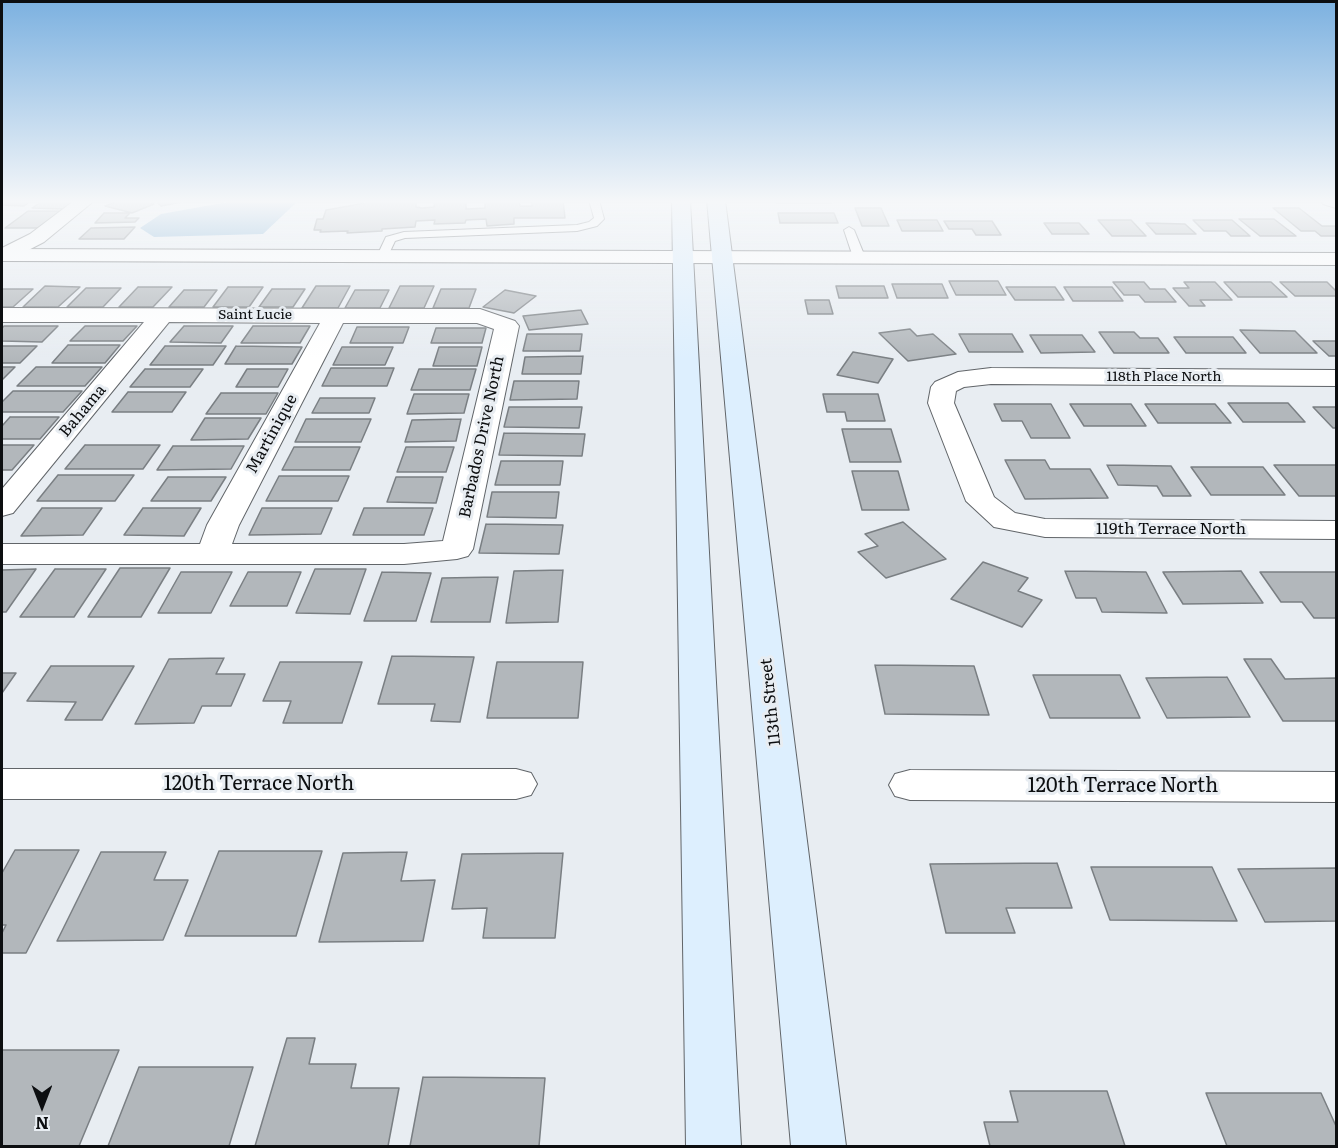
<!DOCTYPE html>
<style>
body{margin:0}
#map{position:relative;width:1338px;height:1148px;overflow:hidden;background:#e8edf2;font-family:Literata,serif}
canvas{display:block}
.frame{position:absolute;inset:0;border:3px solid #0c0e10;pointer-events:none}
.north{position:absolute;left:12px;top:1076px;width:60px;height:60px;-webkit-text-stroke:4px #e8edf2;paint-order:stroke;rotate:180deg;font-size:16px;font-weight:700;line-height:24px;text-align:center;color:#0c0e10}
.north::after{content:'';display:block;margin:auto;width:21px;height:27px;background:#0c0e10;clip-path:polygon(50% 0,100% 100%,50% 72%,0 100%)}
</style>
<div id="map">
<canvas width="1338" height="1148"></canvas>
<div class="frame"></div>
<div class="north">N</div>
</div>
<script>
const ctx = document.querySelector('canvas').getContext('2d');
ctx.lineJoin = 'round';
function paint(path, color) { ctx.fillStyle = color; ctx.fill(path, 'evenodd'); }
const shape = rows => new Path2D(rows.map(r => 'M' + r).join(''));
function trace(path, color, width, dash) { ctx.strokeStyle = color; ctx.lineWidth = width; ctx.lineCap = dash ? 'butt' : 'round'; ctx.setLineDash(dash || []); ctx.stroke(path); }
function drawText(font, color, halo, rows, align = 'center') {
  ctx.font = font + ' Literata,serif'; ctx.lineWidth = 6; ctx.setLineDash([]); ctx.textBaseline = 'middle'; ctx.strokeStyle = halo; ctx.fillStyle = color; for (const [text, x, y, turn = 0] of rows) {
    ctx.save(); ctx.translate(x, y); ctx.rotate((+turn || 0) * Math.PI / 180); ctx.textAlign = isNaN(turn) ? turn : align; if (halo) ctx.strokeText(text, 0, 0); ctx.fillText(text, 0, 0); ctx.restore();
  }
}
const water = shape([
 [239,200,299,200,263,234,154,237,140,228,161,214]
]);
const building = shape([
 [3,200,32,200,24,206,2,205,3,200],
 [44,200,76,200,63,209,32,208,44,200],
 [123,200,134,200,154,204,132,213,105,206,123,200],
 [155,200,192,200,161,206,155,200],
 [416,200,416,207,422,208,434,207,435,200,466,200,466,209,485,208,485,200,519,200,520,206,532,206,532,200,563,200,565,218,514,218,514,224,487,226,486,219,466,220,465,223,434,224,435,220,416,221,415,227,382,229,382,231,347,233,348,231,320,232,321,230,314,230,317,219,323,219,326,210,377,201,416,200],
 [776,200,831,200,832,203,776,203,776,200],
 [855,208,881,208,889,226,862,226,855,208],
 [1273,208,1299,208,1322,226,1336,226,1336,236,1321,236,1315,231,1301,231,1273,208],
 [28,211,60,211,39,228,5,228,28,211],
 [104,213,130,213,125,218,139,218,135,222,95,223,104,213],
 [778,213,834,213,838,223,780,223,778,213],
 [1239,219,1274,219,1296,236,1260,236,1239,219],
 [897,220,937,220,943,231,902,231,897,220],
 [1098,220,1131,220,1146,236,1112,236,1098,220],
 [1193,220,1232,220,1250,236,1231,236,1226,231,1204,231,1193,220],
 [944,221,992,221,1001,235,976,235,972,229,949,229,944,221],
 [1044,223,1079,223,1089,234,1052,234,1044,223],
 [1146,223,1185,224,1196,234,1156,234,1146,223],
 [135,227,124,239,79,239,91,228,135,227],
 [949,281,998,281,1006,295,956,295,949,281],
 [1113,282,1144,282,1150,289,1165,289,1176,302,1145,302,1139,295,1124,295,1113,282],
 [1184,282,1215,282,1232,300,1200,300,1205,306,1189,306,1173,288,1189,288,1184,282],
 [1224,282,1271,282,1287,297,1238,297,1224,282],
 [1280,282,1327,282,1336,291,1336,296,1295,296,1280,282],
 [892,284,942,284,948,298,897,298,892,284],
 [45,286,80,287,58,307,23,307,45,286],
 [316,286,350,286,338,308,302,308,316,286],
 [400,286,434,286,424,308,389,308,400,286],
 [836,286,884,286,888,298,839,298,836,286],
 [138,287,172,287,153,307,119,307,138,287],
 [228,287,263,287,249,307,213,307,228,287],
 [1006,287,1055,287,1064,300,1015,300,1006,287],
 [1064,287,1112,287,1123,301,1073,301,1064,287],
 [86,288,121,288,103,307,67,307,86,288],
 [2,289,33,289,13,307,2,307,2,289],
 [272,289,305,289,293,307,259,307,272,289],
 [441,289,476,289,469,308,433,308,441,289],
 [184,290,217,290,204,307,169,307,184,290],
 [355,290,389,290,380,308,345,308,355,290],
 [505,290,536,296,514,313,483,307,505,290],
 [805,300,829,300,833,314,808,314,805,300],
 [581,310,588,324,529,330,523,316,581,310],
 [4,326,58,326,42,342,2,341,2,328,4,326],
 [85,326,137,326,123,341,70,341,85,326],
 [184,326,233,326,221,343,170,342,184,326],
 [253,326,310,326,300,343,241,343,253,326],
 [357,327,409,327,403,343,350,343,357,327],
 [436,328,486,328,482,343,431,343,436,328],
 [910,329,917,336,933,334,956,354,908,361,879,333,910,329],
 [1240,330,1295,331,1317,353,1260,353,1240,330],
 [1099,332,1134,332,1140,338,1158,338,1169,353,1114,353,1099,332],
 [527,334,582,334,580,351,523,351,527,334],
 [959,334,1012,334,1023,352,969,352,959,334],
 [1030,335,1082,335,1095,352,1041,353,1030,335],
 [1174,337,1233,337,1246,353,1186,353,1174,337],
 [1313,341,1336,341,1336,356,1329,356,1313,341],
 [68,345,120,345,105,363,52,363,68,345],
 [2,346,37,346,20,363,2,363,2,346],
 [165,346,226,346,213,365,150,365,165,346],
 [236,346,302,347,292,364,225,364,236,346],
 [342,347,393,347,385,365,333,365,342,347],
 [439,347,482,347,477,366,433,366,439,347],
 [853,352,893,359,878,383,837,375,853,352],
 [583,356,581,374,522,374,525,357,583,356],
 [2,367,15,367,2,380,2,367],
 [36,367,102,367,85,386,17,386,36,367],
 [331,368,394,368,387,386,322,386,331,368],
 [145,369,203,369,190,387,130,387,145,369],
 [247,369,288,369,278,387,236,387,247,369],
 [419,369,476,369,470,390,411,390,419,369],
 [514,381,579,381,577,399,510,400,514,381],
 [13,391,82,391,63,412,2,412,2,402,13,391],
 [128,392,186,392,172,412,112,412,128,392],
 [221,393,278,393,266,414,206,414,221,393],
 [414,394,469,394,464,413,407,414,414,394],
 [823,394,878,394,885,421,847,421,845,412,827,412,823,394],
 [320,398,375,398,369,413,312,413,320,398],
 [1228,403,1288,403,1305,422,1243,422,1228,403],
 [994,404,1051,404,1070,438,1031,438,1022,421,1002,421,994,404],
 [1070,404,1131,404,1146,426,1084,426,1070,404],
 [1145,404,1215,404,1231,423,1158,423,1145,404],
 [509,407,582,407,579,428,504,427,509,407],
 [1313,407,1336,407,1336,428,1333,428,1313,407],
 [10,417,59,417,40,439,2,439,2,426,10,417],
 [205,418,261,418,248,439,191,440,205,418],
 [306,419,371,419,361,442,295,442,306,419],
 [461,419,456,441,405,442,412,420,461,419],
 [842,429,891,429,901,462,850,462,842,429],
 [504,433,585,434,582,456,499,455,504,433],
 [2,445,34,445,12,470,2,470,2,445],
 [85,445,160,445,143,469,65,469,85,445],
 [173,446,244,446,231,469,157,470,173,446],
 [294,447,360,447,350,470,282,470,294,447],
 [406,447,454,447,446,472,397,472,406,447],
 [1005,460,1045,460,1050,469,1090,469,1108,498,1025,499,1005,460],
 [501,461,563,461,560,485,495,485,501,461],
 [1107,465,1171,466,1191,496,1163,496,1157,486,1118,485,1107,465],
 [1274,465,1336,465,1336,496,1299,496,1274,465],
 [1191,467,1263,467,1285,495,1211,495,1191,467],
 [852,471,898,471,909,510,862,510,852,471],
 [58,475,134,475,115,501,37,501,58,475],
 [279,476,349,476,338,501,266,501,279,476],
 [168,477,226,477,211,501,151,501,168,477],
 [396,477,443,477,436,503,387,502,396,477],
 [492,492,559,492,556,518,487,517,492,492],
 [42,508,102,508,83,535,21,536,42,508],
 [143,508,201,508,184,536,124,535,143,508],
 [262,508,332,508,321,534,249,535,262,508],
 [364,508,433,508,424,535,353,535,364,508],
 [903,522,946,559,886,578,858,552,878,546,865,534,903,522],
 [486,524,563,525,559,554,479,553,486,524],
 [983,562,1028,578,1018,591,1042,600,1022,627,951,599,983,562],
 [120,568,170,568,141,617,88,617,120,568],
 [36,569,6,612,2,612,2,570,36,569],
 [55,569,106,569,74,617,20,617,55,569],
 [315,569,366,569,350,614,296,613,315,569],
 [563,570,558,622,506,623,514,571,563,570],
 [1065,571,1146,572,1167,613,1102,612,1096,598,1076,598,1065,571],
 [1241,571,1263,603,1183,604,1163,572,1241,571],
 [181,572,232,572,211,613,158,613,181,572],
 [248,572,301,572,287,606,230,606,248,572],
 [382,572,431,573,416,621,364,621,382,572],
 [1260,572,1336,572,1336,618,1314,618,1302,602,1281,602,1260,572],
 [498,577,490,622,431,622,442,578,498,577],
 [392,656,474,657,460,722,431,721,435,704,378,704,392,656],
 [224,658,216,674,245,674,231,706,202,706,194,723,135,724,169,659,224,658],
 [1244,659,1271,659,1285,679,1336,678,1336,721,1283,721,1244,659],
 [280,662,362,662,342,723,283,723,291,701,263,701,280,662],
 [497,662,583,662,578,718,487,718,497,662],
 [875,665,974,666,989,715,885,714,875,665],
 [51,666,134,666,102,720,65,720,76,702,27,701,51,666],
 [2,673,16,673,2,693,2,673],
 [1033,675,1120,675,1140,718,1050,718,1033,675],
 [1227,677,1250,717,1167,718,1146,678,1227,677],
 [15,850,79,850,26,953,2,953,2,933,6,925,2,925,2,873,15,850],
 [219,851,322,851,296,936,185,936,219,851],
 [101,852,166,852,154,880,188,880,163,940,57,941,101,852],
 [407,852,401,881,435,880,423,941,319,942,343,853,407,852],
 [563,853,555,938,483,938,487,908,452,909,462,854,563,853],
 [1057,863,1072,908,1006,908,1015,933,946,933,930,864,1057,863],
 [1091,867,1212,867,1237,921,1110,920,1091,867],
 [1336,868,1336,921,1265,922,1238,869,1336,868],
 [287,1038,315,1038,309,1064,356,1064,351,1088,399,1088,388,1146,255,1146,287,1038],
 [2,1050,119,1050,79,1146,2,1146,2,1050],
 [139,1067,253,1067,229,1146,108,1146,139,1067],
 [423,1077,545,1078,539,1146,410,1146,423,1077],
 [1010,1091,1107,1091,1125,1146,990,1146,984,1122,1018,1122,1010,1091],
 [1206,1093,1321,1093,1336,1126,1336,1146,1227,1146,1206,1093]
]);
const service = shape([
 [589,200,599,200,604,219,597,226,577,231,405,238,395,241,387,258,383,259,377,256,386,237,404,232,577,225,589,222,594,218,589,200],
 [849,227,854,230,865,257,863,259,855,259,853,257,844,230,849,227]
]);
const minor = shape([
 [75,200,95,200,44,242,11,259,2,261,2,248,30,234,75,200],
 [2,308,480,309,515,321,519,326,473,549,468,556,457,559,404,564,2,564,2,544,200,544,207,525,320,323,169,322,13,513,2,516,2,489,144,322,2,322,2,308],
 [343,323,477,323,494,329,443,541,404,544,232,544,239,525,343,323],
 [991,368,1336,370,1336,386,991,384,964,387,956,391,954,403,994,497,1015,513,1045,519,1336,521,1336,539,1045,537,994,527,966,501,928,403,931,387,935,382,958,372,991,368],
 [2,769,516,769,531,773,537,784,531,795,516,799,2,799,2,769],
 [910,770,1336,772,1336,802,910,800,895,796,889,785,895,774,910,770]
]);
const tertiary = shape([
 [1321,200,1336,200,1336,208,1323,204,1321,200],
 [2,249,1336,253,1336,265,2,261,2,249]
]);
const secondary = shape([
 [672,200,690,200,741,1146,686,1146,672,200],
 [707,200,725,200,846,1146,791,1146,707,200]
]);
const farStreetnames = [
 ["Saint Lucie",255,315],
 ["118th Place North",1164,377]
];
const streetNames = [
 ["Bahama",83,411,-50],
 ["Martinique",272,434,-61],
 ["Barbados Drive North",482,437,-78],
 ["119th Terrace North",1171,529],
 ["113th Street",771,702,-96]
];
const nearStreetnames = [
 ["120th Terrace North",259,784],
 ["120th Terrace North",1123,786]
];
paint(water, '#7aacd3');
paint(building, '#b2b7bb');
trace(building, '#7a7f83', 1.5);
trace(service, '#616569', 2);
trace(minor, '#616569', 2);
trace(tertiary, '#616569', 2);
trace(secondary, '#616569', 2);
paint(service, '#fff');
paint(minor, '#fff');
paint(tertiary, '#fff');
paint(secondary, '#ddeffe');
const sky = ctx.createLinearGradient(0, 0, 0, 360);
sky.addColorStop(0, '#7cb1e0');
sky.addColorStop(0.56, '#f5f7f9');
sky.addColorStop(1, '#f5f7f900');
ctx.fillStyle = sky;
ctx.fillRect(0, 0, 1338, 360);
drawText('14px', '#0c0e10', '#e8edf2', farStreetnames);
drawText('16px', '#0c0e10', '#e8edf2', streetNames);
drawText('20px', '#0c0e10', '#e8edf2', nearStreetnames);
</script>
